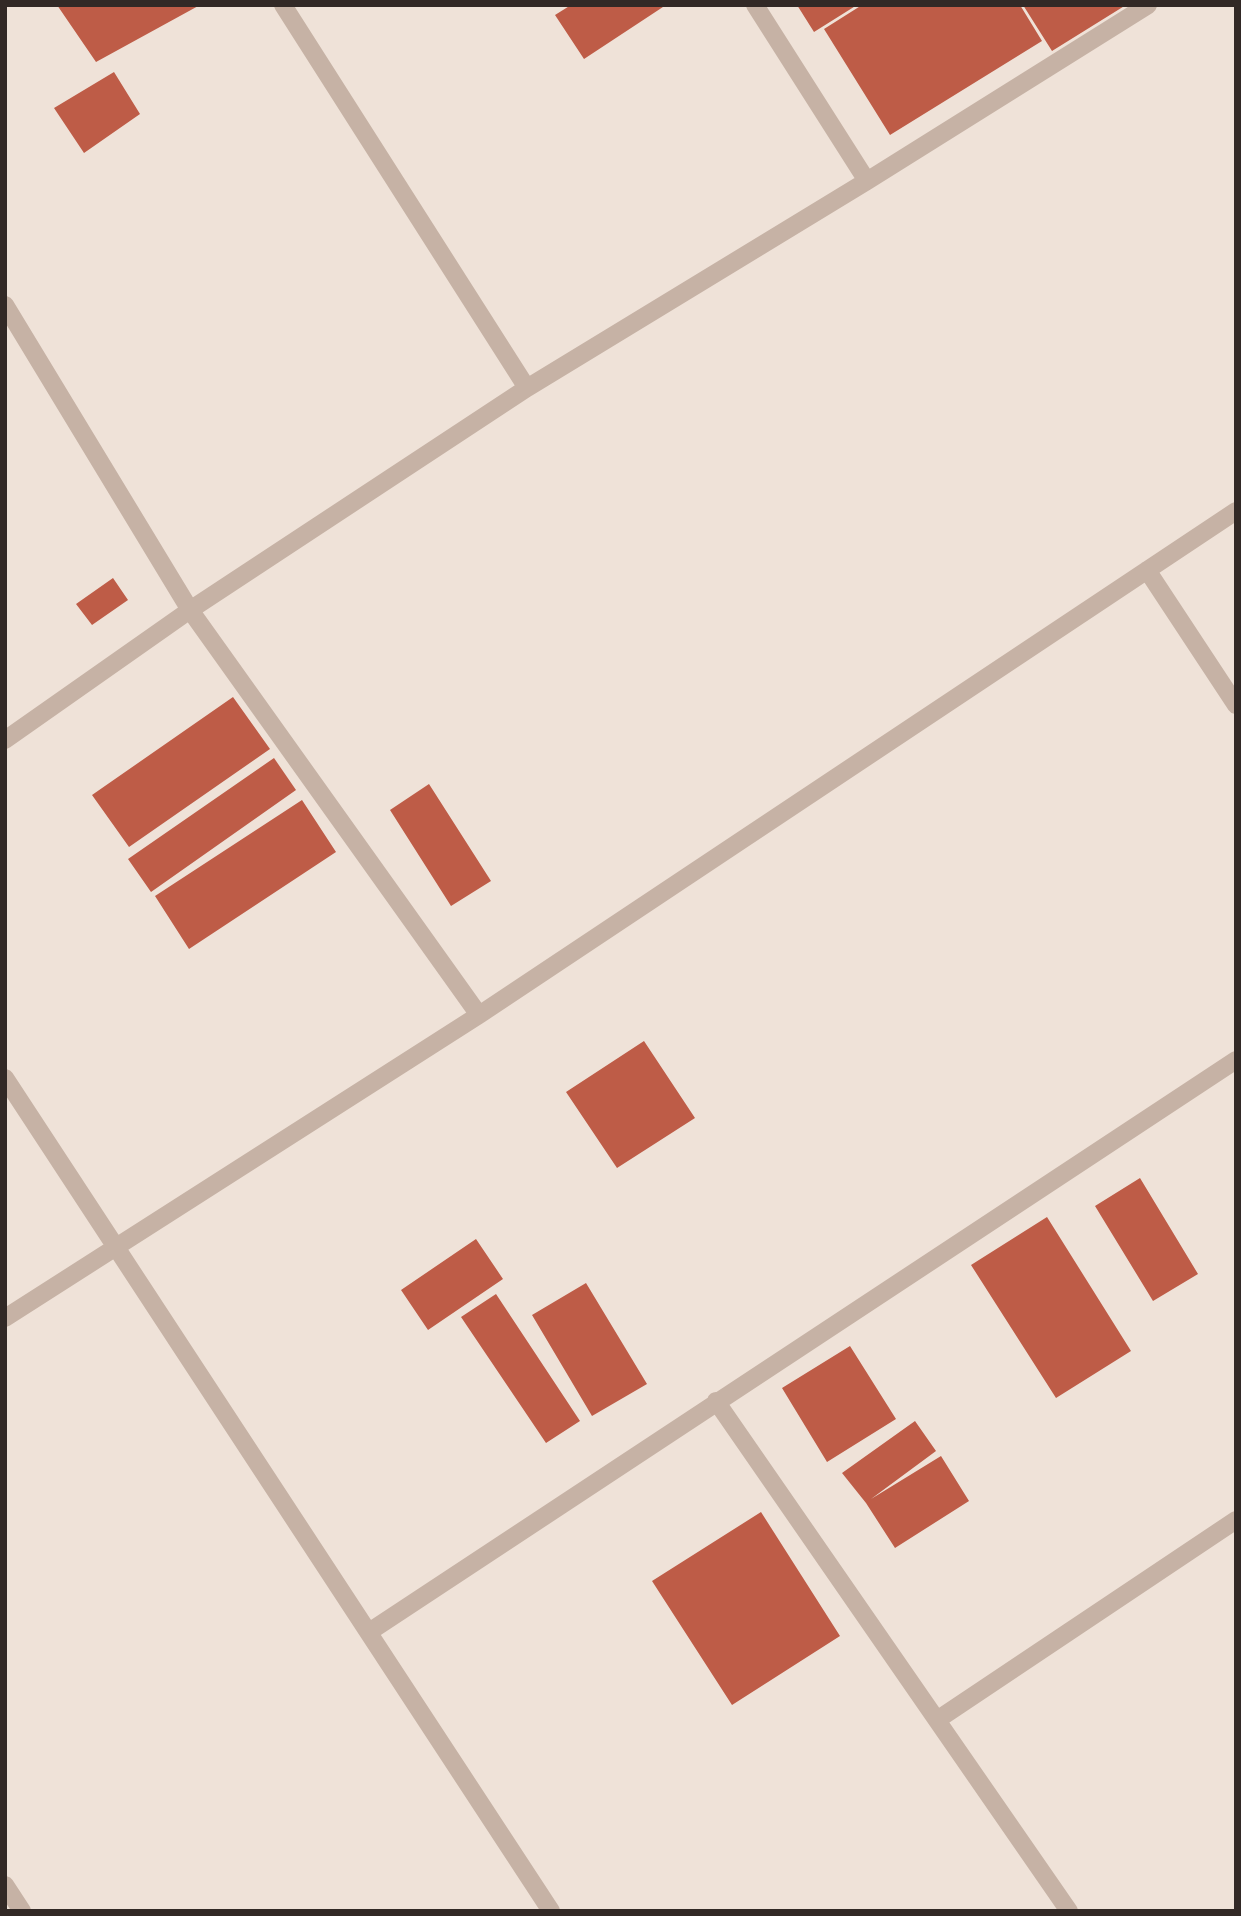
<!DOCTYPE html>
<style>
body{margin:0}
#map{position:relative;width:1241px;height:1916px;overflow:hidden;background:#efe2d8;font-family:Overpass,sans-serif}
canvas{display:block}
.frame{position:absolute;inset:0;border:7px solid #322926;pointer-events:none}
</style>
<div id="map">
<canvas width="1241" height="1916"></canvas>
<div class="frame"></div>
</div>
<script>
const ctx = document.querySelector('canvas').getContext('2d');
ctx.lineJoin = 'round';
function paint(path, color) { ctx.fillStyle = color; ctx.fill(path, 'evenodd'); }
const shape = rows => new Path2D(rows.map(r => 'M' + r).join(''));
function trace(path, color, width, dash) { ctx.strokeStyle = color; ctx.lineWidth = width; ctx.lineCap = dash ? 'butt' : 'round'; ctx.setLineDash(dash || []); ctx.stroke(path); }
const building = shape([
 [57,5,200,5,96,62],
 [571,5,666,5,584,59,555,15],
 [797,5,857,5,814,32],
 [862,5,1020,5,1042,41,890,135,824,29],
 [1023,5,1126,5,1052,51],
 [114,72,140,114,84,153,54,108],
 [113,578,128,600,92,625,76,604],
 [233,697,270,749,129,847,92,795],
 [274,758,296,790,151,892,128,859],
 [429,784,491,881,451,906,390,810],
 [302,800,336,852,189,949,155,896],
 [644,1041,695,1118,617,1168,566,1092],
 [1140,1178,1198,1274,1153,1301,1095,1206],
 [1047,1217,1131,1351,1056,1398,971,1265],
 [476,1239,503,1279,428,1330,401,1290],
 [586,1283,647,1384,592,1416,532,1315],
 [496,1294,580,1421,546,1443,461,1317],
 [850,1346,896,1419,827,1462,782,1388],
 [915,1421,936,1451,871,1499,941,1456,969,1501,895,1548,866,1503,842,1473],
 [761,1512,840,1636,732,1705,652,1581]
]);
const minor = shape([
 [283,5,527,388],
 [755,5,867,181],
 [5,305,190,610,479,1015],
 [1147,570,1236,705],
 [5,740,190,610,527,388,867,181,1148,5],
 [5,1078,551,1911],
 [5,1318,479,1015,1236,511],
 [716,1401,1069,1911],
 [369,1632,1236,1060],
 [937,1720,1236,1520],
 [5,1885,22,1911]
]);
paint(building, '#be5c47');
trace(minor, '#c6b2a5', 18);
</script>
